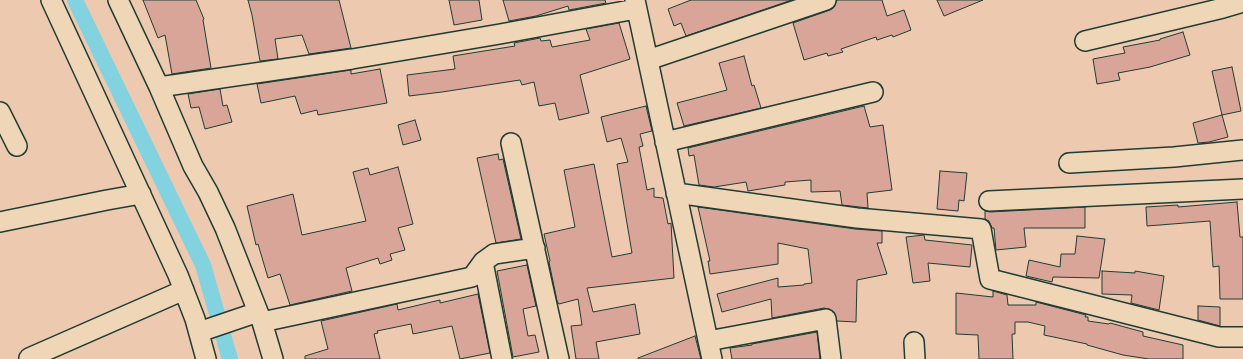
<!DOCTYPE html>
<style>
body{margin:0}
canvas{display:block;background:#ecc9af}
</style>
<canvas width="1243" height="359"></canvas>
<script>
const ctx = document.querySelector('canvas').getContext('2d');
ctx.lineJoin = 'round';
const shape = rows => new Path2D(rows.map(r => 'M' + r).join(''));
function trace(path, color, width, dash) { ctx.strokeStyle = color; ctx.lineWidth = width; ctx.lineCap = dash ? 'butt' : 'round'; ctx.setLineDash(dash || []); ctx.stroke(path); }
function paint(path, color) { ctx.fillStyle = color; ctx.fill(path, 'evenodd'); }
const canal = shape([
 [75,0,203,265,230,359]
]);
const building = shape([
 [143,0,196,0,204,19,203,20,211,68,172,74,165,35,158,38,143,0],
 [248,0,339,0,351,48,309,54,302,35,275,39,278,59,260,61,252,15,248,0],
 [449,0,479,0,482,20,454,25,449,0],
 [503,0,605,0,606,3,569,10,568,6,536,16,509,21,503,0],
 [691,0,792,0,686,36,681,23,674,26,668,9,691,0],
 [837,0,882,0,887,16,904,10,911,30,893,37,892,35,877,40,876,37,841,49,843,52,828,56,827,53,804,60,793,23,830,10,834,7,837,0],
 [937,0,983,0,944,16,937,0],
 [619,23,630,59,580,75,589,113,559,120,555,103,539,106,534,82,522,85,520,80,442,92,409,96,407,75,455,69,453,56,515,46,514,43,540,38,541,41,550,40,552,47,590,40,586,29,619,23],
 [1183,32,1190,55,1150,67,1118,73,1120,80,1097,84,1093,59,1125,53,1123,47,1160,40,1160,39,1183,32],
 [744,56,752,86,754,85,761,108,684,126,677,103,727,90,719,63,744,56],
 [1232,67,1241,111,1222,115,1212,71,1232,67],
 [380,69,387,103,318,115,317,110,301,114,295,96,261,103,257,84,351,70,351,74,380,69],
 [220,89,223,106,227,105,232,122,205,129,199,107,191,108,188,94,220,89],
 [646,106,652,131,640,134,643,146,639,147,647,190,654,188,654,197,663,198,668,224,671,223,674,278,587,288,593,312,635,304,640,334,596,342,599,359,576,359,571,326,582,325,578,299,559,304,557,301,549,262,550,261,544,234,575,227,564,170,594,164,612,257,632,253,617,164,628,162,621,138,607,142,601,117,646,106],
 [864,106,870,127,883,125,892,190,867,193,868,208,842,205,840,191,811,192,811,180,785,182,785,185,748,191,746,182,714,187,699,185,694,155,689,156,688,148,864,106],
 [1222,115,1228,137,1209,142,1198,143,1193,123,1222,115],
 [415,120,421,140,403,145,398,125,415,120],
 [498,154,499,160,503,159,521,239,496,243,477,158,498,154],
 [398,167,413,224,398,228,405,250,390,254,392,260,380,264,378,258,346,268,352,291,290,305,280,274,268,278,258,244,256,245,247,206,293,194,302,235,366,221,353,172,368,168,370,175,398,167],
 [940,171,967,173,964,201,959,200,958,211,937,209,940,171],
 [1237,202,1240,237,1243,237,1243,299,1220,299,1219,266,1213,267,1210,221,1147,226,1146,207,1178,205,1178,207,1237,202],
 [698,207,855,229,882,231,882,243,877,243,887,274,857,280,856,322,837,321,834,312,829,309,824,308,772,318,771,299,722,312,717,294,778,278,778,287,804,285,804,284,812,283,808,249,778,243,778,264,710,274,708,261,710,261,698,207],
 [1085,207,1085,228,1024,228,1026,247,996,250,994,228,992,228,989,221,985,219,985,211,990,212,1085,207],
 [924,235,925,240,972,245,970,267,928,263,930,281,913,283,906,237,924,235],
 [1077,236,1105,239,1099,278,1053,277,1052,282,1026,276,1029,260,1060,267,1061,254,1075,254,1077,236],
 [527,265,536,306,523,309,528,336,535,335,539,352,513,357,497,271,527,265],
 [1102,271,1135,273,1135,271,1164,276,1159,310,1131,303,1132,295,1102,294,1102,271],
 [993,291,1007,295,1008,305,1036,305,1036,302,1086,315,1085,317,1088,317,1088,321,1109,324,1110,323,1143,332,1143,336,1183,345,1183,359,1149,359,1123,355,1087,345,1087,344,1044,335,1045,326,1028,322,1015,322,1015,334,1012,334,1013,359,979,359,978,335,956,334,956,293,993,297,993,291],
 [478,294,490,353,460,359,452,326,413,334,411,324,377,331,378,333,374,334,380,359,305,359,305,356,328,349,321,321,397,304,398,310,440,300,440,303,478,294],
 [1198,306,1220,307,1220,326,1198,320,1198,306],
 [817,332,820,359,732,359,730,348,752,345,752,344,817,332],
 [695,336,701,359,638,359,638,358,695,336]
]);
const minor = shape([
 [51,0,178,275,195,319,206,359],
 [118,0,159,87,193,166,208,192,225,228,262,322,273,359],
 [635,0,712,359],
 [1085,41,1223,8,1243,2],
 [648,60,826,0],
 [159,87,352,59,500,34,636,9],
 [0,112,17,146],
 [665,142,873,92],
 [511,143,559,359],
 [1069,163,1174,157,1243,150],
 [676,193,857,218,981,229,990,279,1219,337,1243,337],
 [989,201,1243,189],
 [0,222,107,200,141,194],
 [483,262,502,359],
 [262,322,472,277,483,262,494,254,535,248],
 [199,332,258,312],
 [708,341,826,319,831,359],
 [914,342,915,359],
 [29,358,184,290]
]);
trace(canal, '#83d2e0', 16);
paint(building, '#d9a599');
trace(building, '#1f3d34', 1);
trace(minor, '#1f3d34', 22);
trace(minor, '#efd6b6', 19);
</script>
